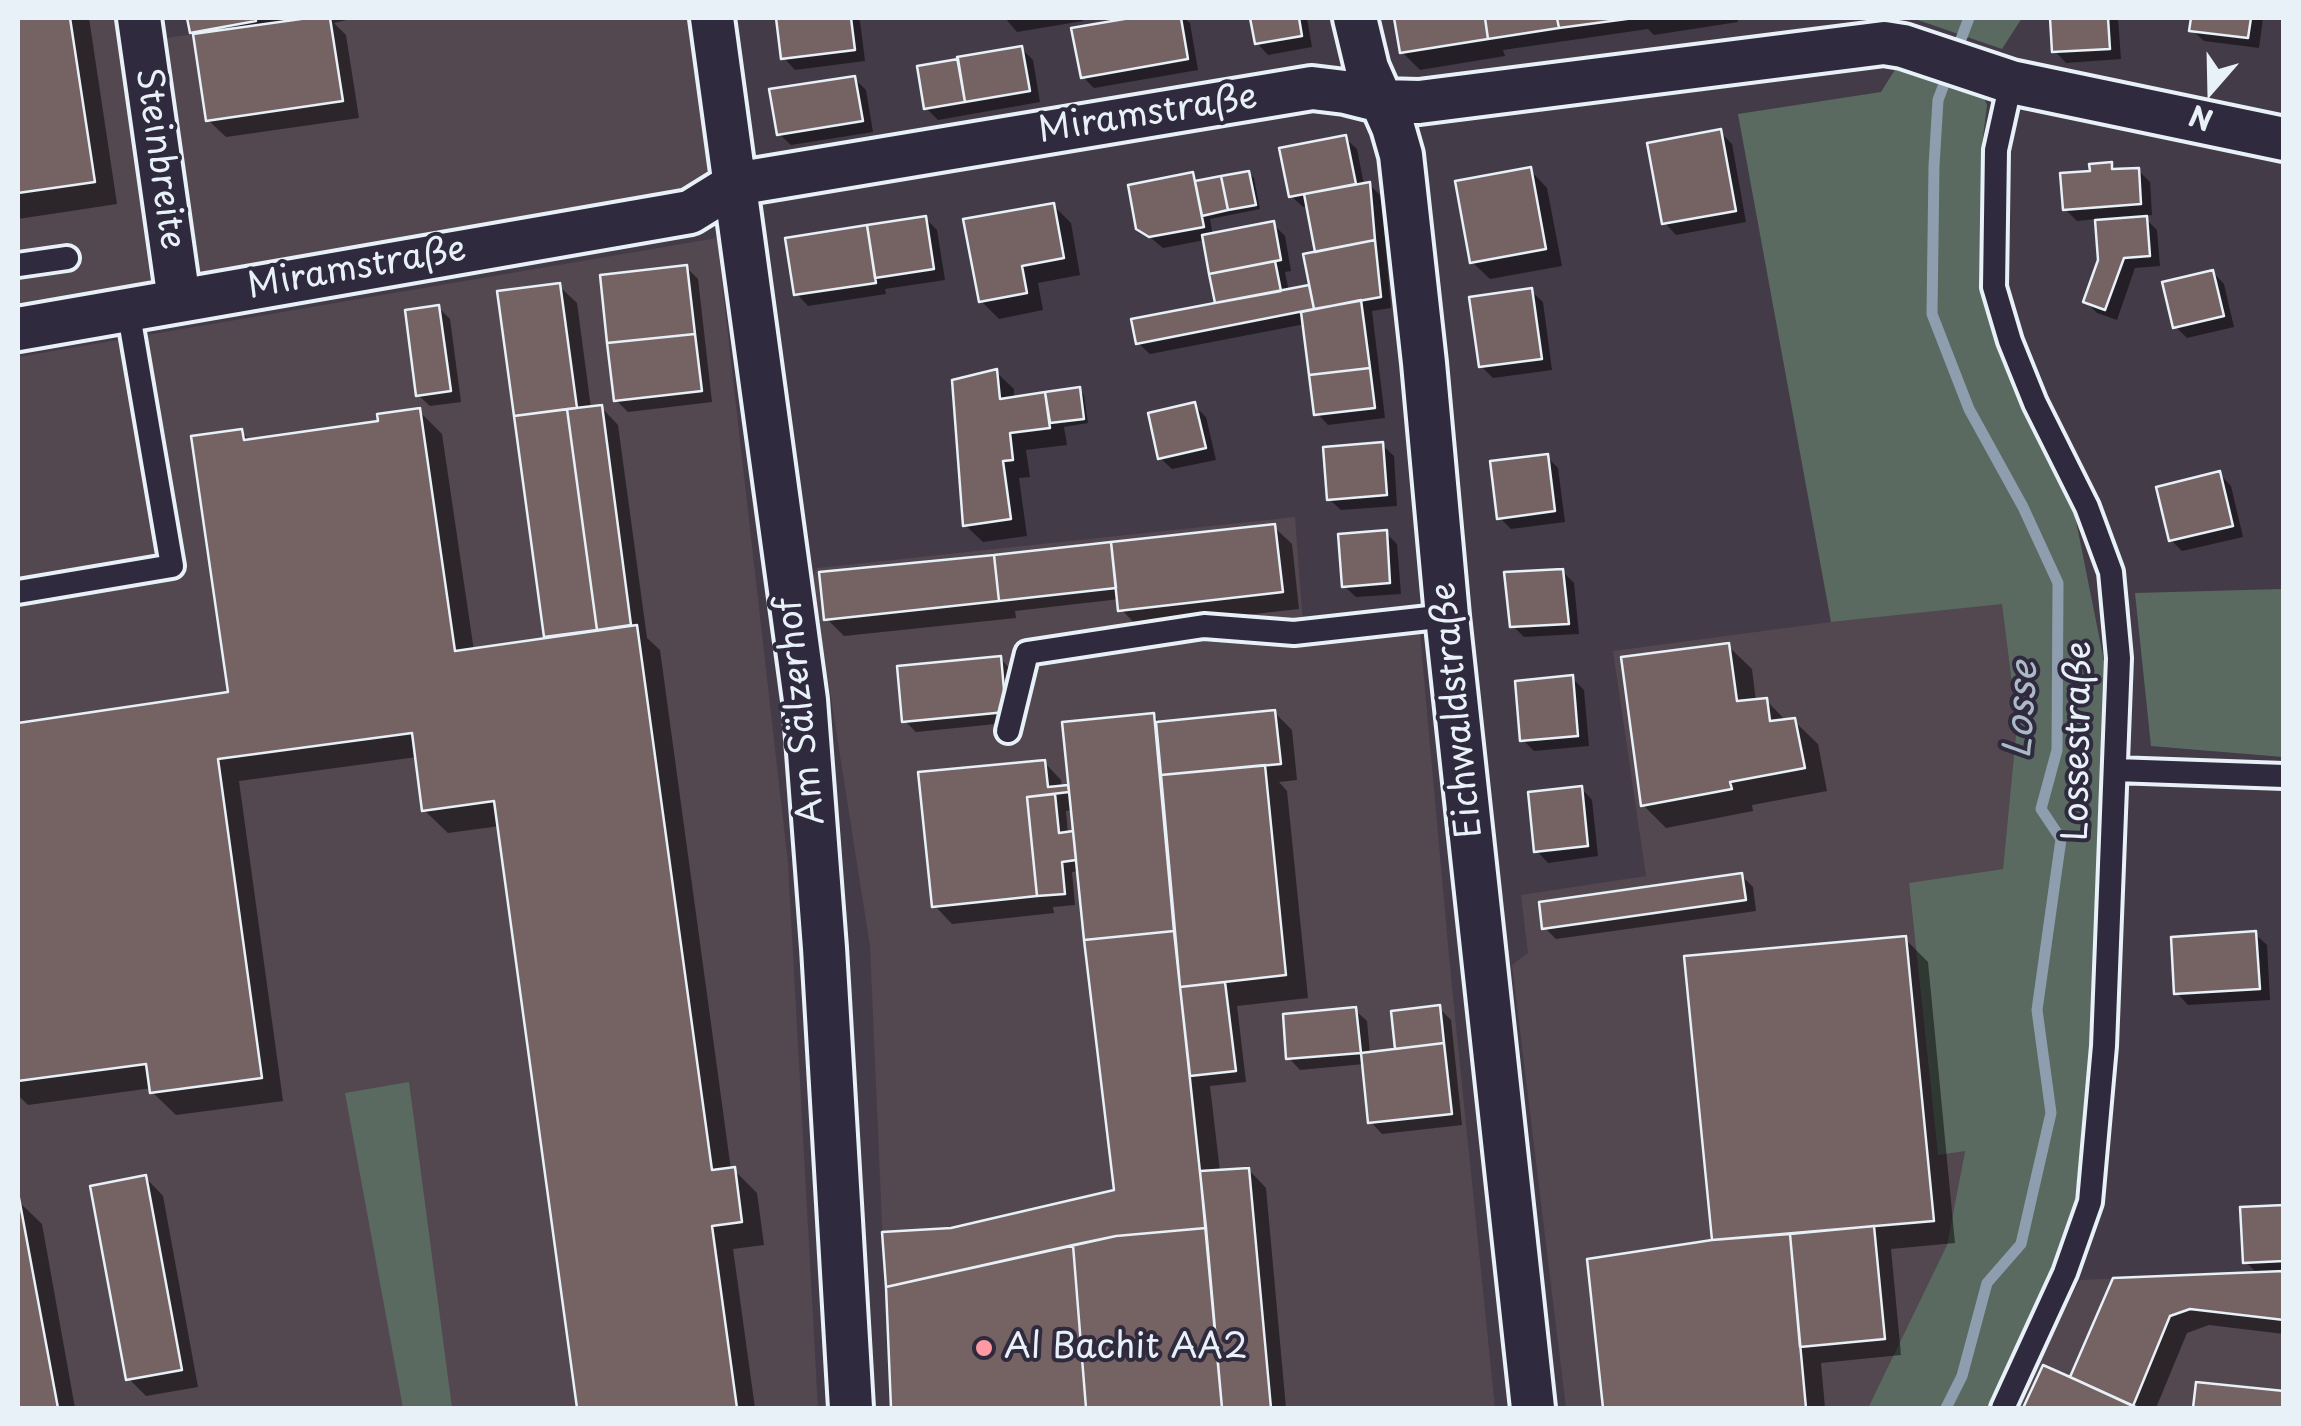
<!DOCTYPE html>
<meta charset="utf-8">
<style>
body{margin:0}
#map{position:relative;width:2301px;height:1426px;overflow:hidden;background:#443b48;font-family:"Playpen Sans",sans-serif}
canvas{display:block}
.frame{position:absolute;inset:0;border:20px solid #e8f1f8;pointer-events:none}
.north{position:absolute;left:2161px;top:40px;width:100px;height:100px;-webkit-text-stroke:8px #2f2a3d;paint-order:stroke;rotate:200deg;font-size:28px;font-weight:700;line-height:40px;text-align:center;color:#e8f1f8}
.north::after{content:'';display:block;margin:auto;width:35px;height:45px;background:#e8f1f8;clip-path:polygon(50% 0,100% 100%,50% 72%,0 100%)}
</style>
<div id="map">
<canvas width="2301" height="1426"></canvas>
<div class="frame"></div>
<div class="north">N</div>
</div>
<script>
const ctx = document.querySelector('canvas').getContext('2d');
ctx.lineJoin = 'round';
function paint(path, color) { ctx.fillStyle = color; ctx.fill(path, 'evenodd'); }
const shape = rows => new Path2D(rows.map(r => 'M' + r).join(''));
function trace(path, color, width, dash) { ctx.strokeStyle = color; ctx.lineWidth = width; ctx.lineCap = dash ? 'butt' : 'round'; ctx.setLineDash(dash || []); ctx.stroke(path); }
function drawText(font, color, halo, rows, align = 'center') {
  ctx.font = font + ' "Playpen Sans",sans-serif'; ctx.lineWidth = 8; ctx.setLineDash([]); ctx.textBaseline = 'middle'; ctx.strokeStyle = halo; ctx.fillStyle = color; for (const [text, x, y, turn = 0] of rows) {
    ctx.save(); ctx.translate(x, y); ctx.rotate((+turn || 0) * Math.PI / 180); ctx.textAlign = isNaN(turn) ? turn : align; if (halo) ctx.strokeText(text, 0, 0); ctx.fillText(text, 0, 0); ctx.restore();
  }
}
const built = shape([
 [18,18,116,18,151,285,18,306],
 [295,18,692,18,711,188,195,276,160,39],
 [717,238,788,863,818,1408,18,1408,18,357],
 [1295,517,1303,625,1418,611,1450,967,1495,1408,890,1408,870,946,812,578,817,568],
 [2002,603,2017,724,2003,869,1909,884,1938,1154,1965,1150,1947,1245,1868,1408,1566,1408,1512,965,1528,953,1521,895,1646,876,1613,651,1831,622],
 [2283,1271,2283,1408,2017,1408,2050,1336,2080,1280]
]);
const green = shape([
 [1912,18,2022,18,2002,49],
 [1896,68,1984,98,1987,105,1982,145,1982,292,1999,349,2074,511,2104,661,2105,773,2092,1045,2075,1200,2050,1272,1989,1408,1868,1408,1947,1245,1965,1151,1938,1155,1909,883,2003,869,2017,724,2002,604,1831,622,1738,114,1881,92],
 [2283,589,2283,757,2151,746,2135,593],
 [409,1082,452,1408,403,1408,345,1093]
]);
const shadow = shape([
 [18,18,89,18,117,204,18,219],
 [189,18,355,18,334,23,346,35,359,118,226,137,208,120,196,35,192,32],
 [779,18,857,18,860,21,865,61,795,70,784,58],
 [1005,18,1082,18,1083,21,1017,32],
 [1145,18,1184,18,1190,23,1198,70,1094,88,1083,77,1074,30],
 [1253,18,1307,18,1312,47,1268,55,1257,43],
 [1396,18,1737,18,1738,22,1654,35,1648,29,1503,50,1505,56,1420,70,1402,52],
 [2053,18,2118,18,2121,59,2066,63,2055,51],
 [2193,18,2263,18,2259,48,2204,41,2192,30],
 [1021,48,1033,60,1040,102,938,120,926,108],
 [854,78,866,90,873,132,791,145,779,134],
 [1720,132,1732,144,1746,222,1676,235,1665,223],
 [1345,138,1357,149,1364,185,1369,184,1381,196,1391,308,1372,311,1385,418,1328,425,1317,413,1305,324,1150,354,1138,343,1218,305,1205,240,1163,248,1138,227,1192,175,1200,183,1248,173,1254,178,1260,209,1210,219,1213,236,1273,224,1285,236,1291,271,1285,272,1289,292,1312,287,1318,254,1309,206,1303,207,1291,196],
 [2111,164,2118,171,2138,170,2150,182,2152,215,2143,216,2157,230,2160,266,2135,268,2117,320,2097,313,2086,302,2101,260,2097,219,2077,221,2065,209,2092,173],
 [1530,170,1547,188,1562,266,1490,279,1472,262],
 [1053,205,1071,223,1080,275,1038,283,1043,310,999,319,981,301],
 [925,218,937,230,945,280,885,289,886,294,808,306,797,294],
 [687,268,698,279,712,402,628,412,616,400],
 [2213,272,2224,284,2234,327,2187,338,2175,326],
 [559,286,577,303,591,408,601,407,618,425,647,638,660,650,731,1170,734,1170,757,1193,764,1245,733,1249,755,1408,580,1408,500,826,448,833,424,810,417,757,239,781,283,1101,176,1115,152,1092,152,1088,28,1105,18,1095,18,725,230,695,241,432,251,441,381,423,419,411,442,434,474,651,550,640,546,636],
 [1531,291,1543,302,1552,370,1493,378,1481,366],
 [439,308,450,319,461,402,430,406,418,395],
 [996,372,1014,389,1014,399,1079,390,1084,395,1088,423,1064,427,1067,445,1026,450,1030,477,1019,478,1027,536,983,542,965,525],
 [1194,405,1206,417,1216,460,1172,469,1160,458],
 [1382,445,1394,456,1397,506,1341,510,1329,499],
 [1547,457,1558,468,1565,522,1511,529,1500,518],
 [2220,474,2231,486,2243,537,2182,551,2171,540],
 [1274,527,1292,544,1299,609,1138,627,1121,609,1120,599,1015,611,1016,618,844,636,827,619],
 [1386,533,1397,544,1401,594,1356,597,1344,586],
 [1562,571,1574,583,1579,634,1524,637,1513,626],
 [1728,646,1752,669,1756,702,1766,700,1787,722,1794,721,1818,744,1827,791,1752,805,1753,811,1666,828,1643,805],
 [1000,658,1011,670,1016,722,916,732,905,721],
 [1572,678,1584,690,1589,746,1534,751,1523,740],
 [1275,713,1292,730,1297,780,1279,782,1287,791,1308,998,1237,1006,1246,1082,1210,1086,1220,1172,1249,1170,1266,1188,1286,1408,893,1408,885,1234,952,1231,1117,1192,1080,871,1072,872,1075,905,1053,907,1054,913,952,924,935,906,1044,762,1061,780,1062,788,1067,787,1072,792,1153,715,1161,724],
 [1074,810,1076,833,1068,834,1066,811],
 [1581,788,1592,800,1598,856,1548,863,1537,851],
 [1741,875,1753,887,1756,911,1556,939,1545,928],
 [2255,934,2267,945,2270,1000,2188,1005,2177,993],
 [1905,939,1928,962,1955,1243,1891,1249,1901,1355,1821,1363,1825,1408,1605,1408,1590,1262,1714,1243,1687,958],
 [1439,1008,1451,1020,1462,1125,1382,1134,1371,1122,1364,1064,1300,1070,1289,1058,1355,1010,1367,1021,1370,1054,1398,1052],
 [146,1178,163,1196,198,1387,146,1396,128,1378],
 [18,1201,42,1224,75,1408,18,1408],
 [2284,1207,2284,1334,2209,1325,2187,1333,2156,1408,2026,1408,2044,1368,2081,1385,2114,1280,2258,1274,2246,1262]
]);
const stream = shape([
 [1946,1408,1962,1376,1987,1283,2021,1244,2051,1113,2037,1010,2061,839,2041,809,2057,750,2058,583,2023,507,1969,409,1932,314,1934,166,1938,100,1969,18]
]);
const building = shape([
 [18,18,70,18,95,182,18,193,18,18],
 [187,18,255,18,256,21,190,33,187,18],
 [308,18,330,18,343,101,206,121,193,34,308,18],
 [776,18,851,18,855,50,781,59,776,18],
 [1130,18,1181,18,1188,59,1081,78,1071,28,1130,18],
 [1250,18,1299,18,1302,36,1255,44,1250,18],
 [1394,18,1485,18,1488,39,1400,53,1394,18],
 [1485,18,1557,18,1559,28,1488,39,1485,18],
 [1557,18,1634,18,1559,28,1557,18],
 [2050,18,2108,18,2110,49,2052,52,2050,18],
 [2191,18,2251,18,2248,38,2189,31,2191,18],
 [1022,46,1030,91,965,102,957,57,1022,46],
 [958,59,965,102,924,109,917,66,958,59],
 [855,76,863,121,777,135,769,89,855,76],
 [1721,129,1736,211,1662,224,1647,143,1721,129],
 [1346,135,1356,184,1289,197,1279,148,1346,135],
 [2112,162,2112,169,2139,168,2141,204,2063,210,2060,173,2090,171,2089,164,2112,162],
 [1531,167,1546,249,1470,263,1455,181,1531,167],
 [1249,171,1256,205,1228,210,1221,176,1249,171],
 [1193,172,1204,227,1149,237,1136,229,1128,185,1193,172],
 [1221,176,1228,210,1202,216,1195,181,1221,176],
 [1370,182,1375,240,1315,252,1304,194,1370,182],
 [1054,203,1064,258,1022,266,1027,293,979,302,963,219,1054,203],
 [926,216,934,269,875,278,867,225,926,216],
 [2147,216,2150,256,2124,258,2105,310,2083,302,2098,260,2095,220,2147,216],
 [1274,221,1281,260,1209,274,1202,235,1274,221],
 [867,225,876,283,794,295,785,238,867,225],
 [1375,240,1381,297,1314,309,1303,254,1375,240],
 [1275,261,1281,291,1215,303,1209,274,1275,261],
 [687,265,695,334,607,343,600,275,687,265],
 [2213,270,2224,316,2173,328,2162,282,2213,270],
 [560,283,577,408,514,416,497,291,560,283],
 [1309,285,1314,309,1136,344,1131,319,1309,285],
 [1532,288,1542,359,1479,367,1469,297,1532,288],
 [1361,300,1370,368,1309,375,1301,312,1361,300],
 [439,305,451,391,416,396,405,310,439,305],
 [695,334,702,391,614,401,607,343,695,334],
 [1370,368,1375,408,1314,415,1309,375,1370,368],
 [997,369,1000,399,1045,392,1050,428,1010,433,1013,460,1003,461,1011,519,963,526,952,380,997,369],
 [1080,387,1084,419,1050,423,1045,392,1080,387],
 [1195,402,1206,448,1158,459,1148,413,1195,402],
 [602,405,631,625,597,630,567,409,602,405],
 [420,408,455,651,637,625,712,1170,735,1167,742,1222,712,1226,737,1408,577,1408,494,801,422,811,412,733,218,759,262,1078,150,1093,146,1064,18,1081,18,723,228,692,191,436,242,429,244,440,378,421,377,414,420,408],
 [567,409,597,630,544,637,514,416,567,409],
 [1383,442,1387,495,1327,500,1323,447,1383,442],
 [1548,454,1555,511,1497,519,1490,461,1548,454],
 [2220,471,2233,526,2169,541,2156,487,2220,471],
 [1275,524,1283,592,1118,611,1111,542,1275,524],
 [1387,530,1390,583,1342,587,1338,534,1387,530],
 [1111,542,1116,588,999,601,994,555,1111,542],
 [994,555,999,601,824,620,819,572,994,555],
 [1563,569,1569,624,1510,627,1504,572,1563,569],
 [1729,643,1737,701,1767,698,1770,721,1795,718,1805,768,1730,782,1732,789,1641,806,1621,657,1729,643],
 [1001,656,1006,712,902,722,897,666,1001,656],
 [1573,675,1578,736,1520,741,1515,681,1573,675],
 [1275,710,1281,764,1161,775,1156,722,1275,710],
 [1154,713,1174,931,1084,940,1062,722,1154,713],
 [1045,760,1048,787,1068,785,1069,792,1027,797,1037,896,932,907,918,772,1045,760],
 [1265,765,1286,975,1180,987,1161,775,1265,765],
 [1582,786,1588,846,1534,852,1528,792,1582,786],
 [1055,794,1059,833,1073,831,1076,860,1062,862,1065,894,1037,896,1027,797,1055,794],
 [1742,873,1746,900,1542,929,1539,902,1742,873],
 [1174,931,1206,1228,1116,1236,886,1287,882,1232,951,1228,1114,1190,1084,940,1174,931],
 [2256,931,2260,989,2174,994,2171,937,2256,931],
 [1906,936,1934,1221,1712,1240,1684,956,1906,936],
 [1225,982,1236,1071,1190,1076,1180,987,1225,982],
 [1440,1005,1444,1043,1395,1049,1391,1011,1440,1005],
 [1356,1007,1361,1053,1286,1059,1283,1014,1356,1007],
 [1444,1043,1452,1114,1368,1123,1361,1053,1444,1043],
 [1249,1168,1271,1408,1222,1408,1200,1171,1249,1168],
 [146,1175,182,1370,126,1380,90,1186,146,1175],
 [18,1198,19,1198,58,1408,18,1408,18,1198],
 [2284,1205,2284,1261,2243,1263,2240,1207,2284,1205],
 [1874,1226,1885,1339,1800,1347,1790,1234,1874,1226],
 [1206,1228,1222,1408,1086,1408,1073,1245,1116,1236,1206,1228],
 [1790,1234,1806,1408,1603,1408,1587,1259,1712,1240,1790,1234],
 [1073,1245,1086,1408,891,1408,886,1287,1073,1245],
 [2284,1271,2284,1320,2190,1309,2170,1316,2133,1406,2070,1377,2113,1278,2284,1271],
 [2043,1365,2070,1377,2138,1408,2023,1408,2043,1365],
 [2196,1382,2284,1391,2284,1408,2193,1408,2196,1382]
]);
const service = shape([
 [18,265,67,258],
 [18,592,172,566,128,309],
 [1008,731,1027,653,1204,626,1294,633,1447,616],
 [2115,770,2284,776],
 [2003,1408,2065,1273,2090,1202,2104,1046,2119,658,2111,572,2087,507,2035,403,2010,341,1994,287,1996,150,2011,82]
]);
const minor = shape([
 [139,18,179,300],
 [712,18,805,700,824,948,851,1408],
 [1355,18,1367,68,1393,127,1401,155,1424,363,1447,616,1533,1408],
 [18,329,690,212,735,184,1312,88,1345,92,1381,101,1419,102,1884,43,1903,46,2011,82,2284,139]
]);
const markers = [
 [984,1348,10,"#ff9aa2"]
];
const streetNames = [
 ["Miramstraße",1148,115,-9],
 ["Steinbreite",159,159,82],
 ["Miramstraße",357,269,-10],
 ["Eichwaldstraße",1458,710,-96],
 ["Am Sälzerhof",802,711,-96],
 ["Lossestraße",2079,741,-89]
];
const poiNames = [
 ["Al Bachit AA2",1004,1348]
];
const waterNames = [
 ["Losse",2023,710,-86]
];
paint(built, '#534750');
paint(green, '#5a6a61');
paint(shadow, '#0007');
trace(stream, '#8f9eaf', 11);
paint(building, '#756262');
trace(building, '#e8f1f8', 2.5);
trace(service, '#e8f1f8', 30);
trace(minor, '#e8f1f8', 50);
trace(service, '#2f2a3d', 22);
trace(minor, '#2f2a3d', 42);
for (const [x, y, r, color] of markers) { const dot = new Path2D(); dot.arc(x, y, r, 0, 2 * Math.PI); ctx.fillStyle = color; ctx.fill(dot); trace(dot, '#2f2a3d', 4); }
drawText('35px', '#e8f1f8', '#2f2a3d', streetNames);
drawText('35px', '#e8f1f8', '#2f2a3d', poiNames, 'left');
drawText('italic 38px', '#acbac7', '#2f2a3d', waterNames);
</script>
